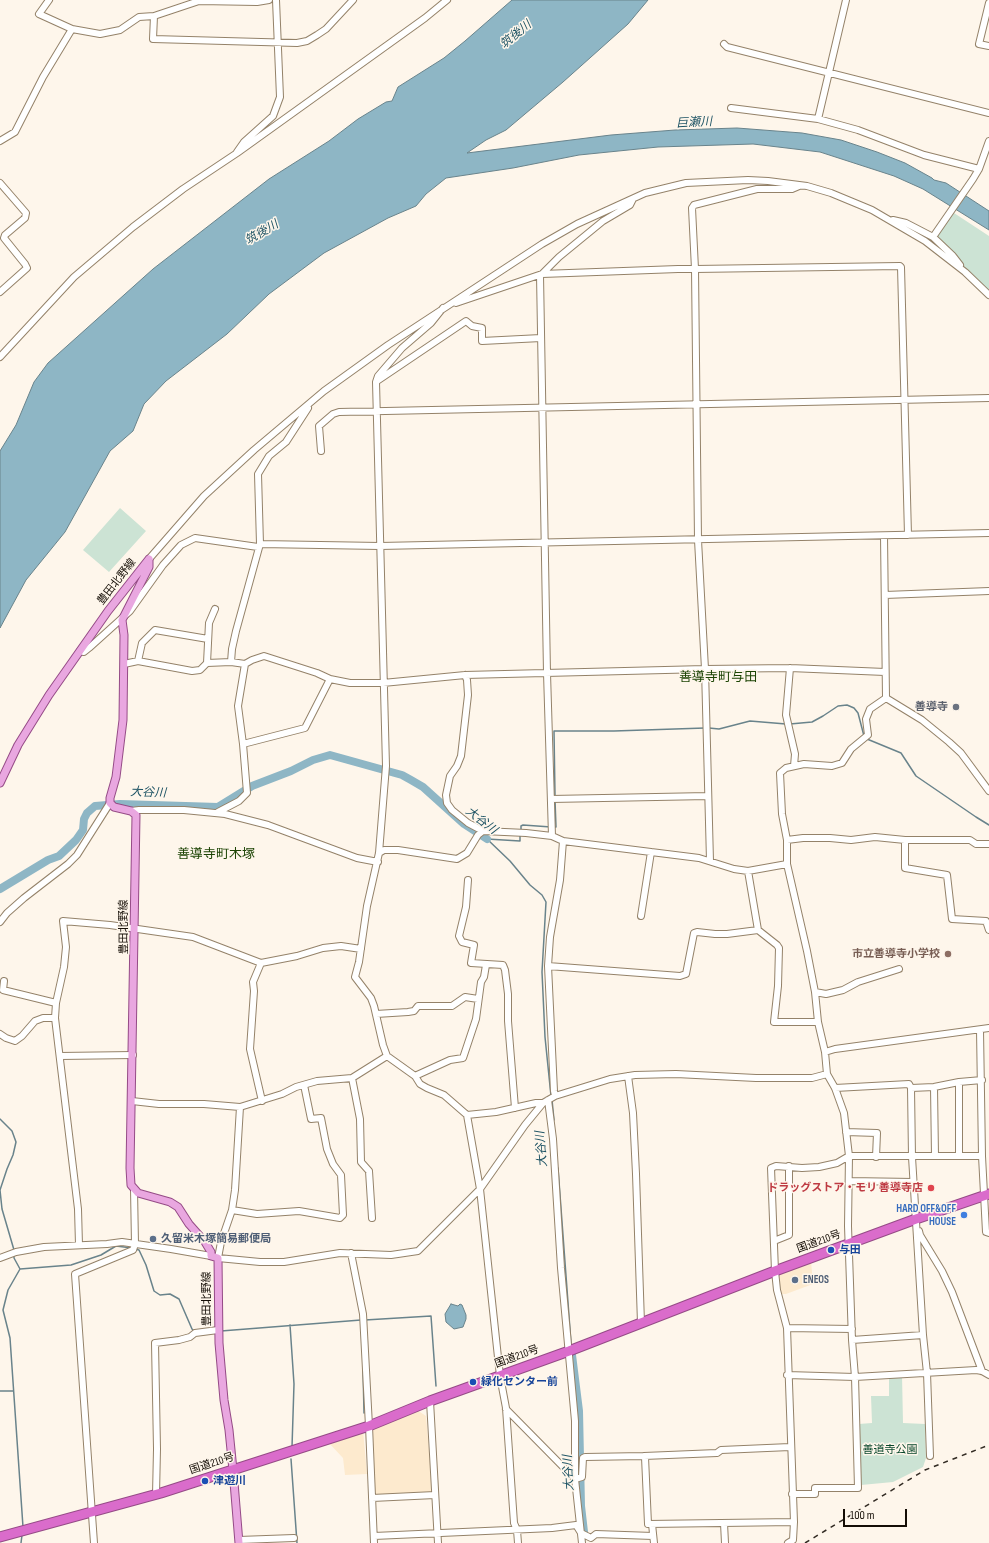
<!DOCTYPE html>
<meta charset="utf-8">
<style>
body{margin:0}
#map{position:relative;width:989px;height:1543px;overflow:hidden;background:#fef6eb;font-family:"Sofia Sans Condensed",sans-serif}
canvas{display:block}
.scale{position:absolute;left:843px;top:1509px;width:64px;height:18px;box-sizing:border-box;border:2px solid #140d05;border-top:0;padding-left:5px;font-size:12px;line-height:14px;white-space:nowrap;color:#140d05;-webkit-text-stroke:3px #fef6eb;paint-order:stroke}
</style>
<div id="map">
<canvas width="989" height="1543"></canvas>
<div class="scale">100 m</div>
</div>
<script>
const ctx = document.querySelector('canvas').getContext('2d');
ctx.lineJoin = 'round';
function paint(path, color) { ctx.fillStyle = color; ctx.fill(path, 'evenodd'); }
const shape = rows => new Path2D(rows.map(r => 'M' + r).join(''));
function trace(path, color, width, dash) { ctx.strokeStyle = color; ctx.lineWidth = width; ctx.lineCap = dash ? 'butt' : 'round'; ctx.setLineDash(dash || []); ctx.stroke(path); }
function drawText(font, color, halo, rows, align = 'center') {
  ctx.font = font + ' "Sofia Sans Condensed","Noto Sans JP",sans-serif'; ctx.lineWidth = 3; ctx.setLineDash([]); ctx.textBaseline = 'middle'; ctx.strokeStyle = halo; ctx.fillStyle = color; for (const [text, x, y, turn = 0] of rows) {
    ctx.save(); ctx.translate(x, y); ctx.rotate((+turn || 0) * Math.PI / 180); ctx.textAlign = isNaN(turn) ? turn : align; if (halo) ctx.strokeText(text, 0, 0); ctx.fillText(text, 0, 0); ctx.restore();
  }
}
const built = shape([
 [811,1261,813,1284,786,1294,780,1294,777,1275,778,1273],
 [417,1410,426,1416,433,1493,373,1496,371,1428],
 [363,1430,367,1474,345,1475,343,1458,328,1442]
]);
const green = shape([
 [954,213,989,236,989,293,967,271,937,237],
 [120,508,146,531,109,572,83,550],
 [902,1375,903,1423,925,1424,926,1458,923,1467,893,1482,861,1485,859,1424,872,1423,871,1396,889,1396,889,1376]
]);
const water = shape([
 [512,0,648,0,628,24,563,82,506,130,486,140,467,153,611,135,675,130,737,128,802,133,841,140,877,152,905,163,932,178,934,180,946,183,989,211,989,230,923,189,894,176,820,152,753,144,658,147,579,155,513,168,446,178,426,194,416,206,388,218,324,253,269,294,227,334,166,381,144,404,133,431,110,451,65,532,26,580,0,628,0,451,16,425,34,382,48,363,153,269,269,179,329,141,358,119,386,102,392,101,398,87,444,58,465,41,512,0],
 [451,1304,458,1306,460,1304,462,1305,466,1315,466,1319,463,1327,454,1329,446,1322,445,1314,451,1304]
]);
const stream = shape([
 [790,724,812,722,823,716,838,706,847,705,854,708,858,713,864,736],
 [709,728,719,729,750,721,786,724],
 [867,739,901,753,916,776,976,817,989,825],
 [555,796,554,731,614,731,705,728],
 [554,827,556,827,555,800],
 [521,830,521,826,523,825,551,827],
 [487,839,520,841,520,834],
 [487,839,510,861,530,885,542,895,546,902,542,972,545,1037,551,1096],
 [552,1100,554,1120],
 [0,1119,12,1131,16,1142,13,1155,7,1169,0,1190,2,1209,14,1250],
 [558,1168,571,1343],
 [135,1249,139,1250,146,1265,154,1291,160,1295,170,1294,179,1299,192,1329,194,1331],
 [14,1254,14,1258,20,1269],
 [365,1320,431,1316,436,1386],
 [290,1325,294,1384,292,1447],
 [221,1331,361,1320],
 [363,1368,364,1413],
 [0,1391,13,1391],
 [291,1459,297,1543],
 [23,1527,10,1338,3,1310,8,1290,20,1269,71,1265,101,1255,116,1246,132,1248],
 [21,1543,22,1535]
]);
const river = shape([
 [0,889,48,860,59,856,76,840,83,830,84,819,87,813,95,806,120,804,218,807,252,786,291,771,313,760,330,755,402,775,411,780,423,787,464,824,487,839],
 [572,1355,579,1411,581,1506,584,1532]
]);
const minor = shape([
 [49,0,39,14,72,29,100,34,120,30,139,17,154,16,199,1,257,2,269,0],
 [989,3,979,44,989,46],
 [154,16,153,39,297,43,307,41,317,35,326,29,353,0],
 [724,44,727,47,989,113],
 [731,108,818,119,858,130,924,155,979,169],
 [818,119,846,0],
 [0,141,15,132,43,77,72,29],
 [237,152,244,142,273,116,280,97,276,0],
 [0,183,26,213,25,218,5,235,4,238,25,264,27,268,0,292],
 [893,220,906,223,933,237,953,256,960,265],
 [933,237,973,179,979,169,989,141],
 [542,274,559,257,603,221,630,205,633,199],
 [540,275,547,673,552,836],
 [456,303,542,274,678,269,695,269,900,266,901,267,908,535],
 [443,308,431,323,402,348,378,376,376,382,386,766,379,853,367,906,359,962,355,977,371,998,374,1006,383,1045,387,1056,415,1076,420,1084,427,1088,444,1095,467,1115,480,1189,500,1376,506,1408,514,1523,517,1530,518,1543],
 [0,357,74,277,133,227,183,189,237,153,425,18,447,0],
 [377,381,466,321,472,326,482,328,482,341,541,338],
 [321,451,319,426,333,414,339,412,989,398],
 [884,536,886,698],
 [260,544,380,546,989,533],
 [149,559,204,496,254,450,324,391,388,345,542,244,577,224,645,193,686,183,748,180,768,181,807,186,831,193,872,210,925,241,965,272,989,295],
 [885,595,989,591],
 [80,651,84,652,89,648,130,611,163,565,181,545,195,538,258,547],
 [138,661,142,643,155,630,208,639],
 [231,662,232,649,236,631,260,544,258,474,269,456,286,442,308,408],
 [207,663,209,623,215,609],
 [124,664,138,661,192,671,200,670,207,663,231,662,245,664,252,660,264,656,317,673,330,679,350,683,383,683,465,675,705,669,790,668,885,672],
 [790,668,786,715,795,754,794,766],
 [465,675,467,680,468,695,461,756,457,766,450,776,446,795,447,803,452,810,468,823,483,831,526,833,552,836,563,841,699,858,734,869,748,871,787,864],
 [886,698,922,720,949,742,961,753,989,791],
 [243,744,305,728,330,679],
 [551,799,708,796],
 [131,811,139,810,184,810,225,814,268,825,357,858,378,862],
 [218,812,239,801,247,793,243,744,238,706,245,664],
 [787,840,803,838,830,838,851,840,875,837,905,840,970,840,976,844,989,844],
 [905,840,905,868,947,875,952,919,986,921,989,930],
 [379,853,384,850,398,850,457,859,467,853,478,835,483,831],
 [710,861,705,669,698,540,695,269,692,208,694,205,757,189,792,189,799,186],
 [748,871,758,930,777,945,779,948,778,986,774,1022,818,1022],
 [468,880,466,907,459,936,462,942,474,945,471,963,503,965,505,970,508,994,508,1021,515,1108],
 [641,916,651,852],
 [0,922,7,913,24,898,68,864,77,855,110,803],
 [261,963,253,982,254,991,250,1049,262,1101],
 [548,966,680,976,686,974,694,933,697,932,715,934,727,934,758,930],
 [4,981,3,990,56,1003],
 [815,992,826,994,843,990,858,982,899,969],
 [376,1014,408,1012,414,1011,418,1006,452,1006,465,997,478,999],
 [980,1030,982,1156,986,1232,989,1233],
 [0,1034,6,1038,15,1041,22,1036,35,1021,43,1018,55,1018],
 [825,1052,835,1049,989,1028],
 [60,1056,133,1055],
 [415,1076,450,1060,463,1058,476,1019,481,982,484,977,486,965],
 [628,1076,633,1113,636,1174,641,1323],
 [352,1078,360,1119,361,1162,369,1171,372,1218],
 [934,1087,935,1156],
 [835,1088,909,1084,911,1088],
 [555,1096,554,1091,548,966,550,937,560,880,563,841],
 [548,1100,553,1139,561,1268,575,1421,575,1479,582,1543],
 [132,1101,159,1104,204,1104,240,1107,282,1094,296,1087,317,1081,352,1078,387,1056],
 [240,1107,235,1190,232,1210,221,1242,218,1258,260,1262,284,1262,340,1253,391,1255,418,1251,480,1189,525,1125,543,1103,555,1096,610,1079,635,1075,676,1074,756,1078,812,1078,827,1074],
 [467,1115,496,1112,536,1103,543,1103],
 [846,1132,877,1133,876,1157],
 [959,1156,959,1082],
 [849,1181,913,1182],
 [232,1210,257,1214,299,1211,334,1217,340,1218,343,1215,341,1175,333,1164,327,1149,321,1118,311,1119,304,1085],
 [919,1231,920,1235,942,1271,952,1292,982,1371],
 [774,1241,789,1235,789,1166],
 [79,1245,78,1209,55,1018,56,1003,64,967,66,947,63,921,110,925,193,937,261,963,297,956,323,948,341,946,361,949],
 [351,1253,363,1314,369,1426,374,1543],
 [0,1258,16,1252,44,1247,107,1244,122,1242,171,1249,211,1256],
 [787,1328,852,1329],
 [852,1340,923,1335],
 [787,1375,855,1377,976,1370,982,1371,989,1375],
 [430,1401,438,1543],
 [506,1409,575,1479],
 [644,1456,717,1453,721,1450,790,1447],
 [930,1456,927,1373,923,1335,912,1157,911,1088,934,1087,959,1082,982,1080],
 [575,1479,582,1477,583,1458,585,1457,644,1456,645,1457,648,1524,794,1522],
 [792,1494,815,1494,815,1488,858,1488,855,1377,852,1340,848,1226,849,1156,844,1113,835,1088,827,1074,825,1052,818,1022,815,992,807,951,787,864,787,840,782,814,780,773,786,768,804,764,832,766,842,763,851,749,868,735,866,719,870,709,886,698],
 [156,1495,157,1449,155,1343,179,1340,190,1337,195,1333,218,1330],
 [372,1498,435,1495],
 [724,1523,725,1543],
 [652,1524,654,1543],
 [374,1536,552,1528,576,1525,581,1533,591,1538,596,1534,653,1536],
 [239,1540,294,1538],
 [94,1543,75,1274,133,1250,135,1244,134,1189],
 [788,1543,793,1540,794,1522,787,1328,777,1290,775,1271,771,1168,776,1166,802,1168,819,1167,837,1163,849,1156,982,1156]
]);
const major = shape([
 [149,559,149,567,122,620,124,635,123,720,116,777,110,798,110,803,114,807,131,811,136,815,130,1168,131,1185,138,1193,170,1202,178,1207,189,1224,205,1242,211,1252,211,1256,218,1258,219,1343,224,1400,229,1430,233,1470,239,1543],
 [0,783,18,745,49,695,108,611,149,559]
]);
const highway = shape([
 [0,1537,161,1493,369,1426,430,1401,569,1351,775,1271,916,1219,989,1194]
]);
const rail = shape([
 [805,1543,925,1470,989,1445]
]);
const markers = [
 [956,707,4,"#6b7280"],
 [948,954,4,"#8d6e63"],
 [931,1188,4,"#e0444e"],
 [964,1215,4,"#3f7fe0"],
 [153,1239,4,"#5c6f8a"],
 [831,1250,4,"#1a4fb4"],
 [795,1280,4,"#5c6f8a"],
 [473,1382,4,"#1a4fb4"],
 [205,1481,4,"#1a4fb4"]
];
const streetNames = [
 ["豊田北野線",117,582,-52],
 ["豊田北野線",124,927,-90],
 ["国道210号",819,1242,-20],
 ["豊田北野線",207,1299,-90],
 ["国道210号",517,1357,-20],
 ["国道210号",212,1464,-18]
];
const worshipNames = [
 ["善導寺",948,707]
];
const educationNames = [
 ["市立善導寺小学校",940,954]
];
const healthNames = [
 ["ドラッグストア・モリ 善導寺店",923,1188]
];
const shopNames = [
 ["HARD OFF&OFF",956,1209],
 ["HOUSE",956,1222]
];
const serviceNames = [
 ["久留米木塚簡易郵便局",161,1239],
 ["ENEOS",803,1280]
];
const transitNames = [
 ["与田",839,1250],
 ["緑化センター前",481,1382],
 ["津遊川",213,1481]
];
const parkNames = [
 ["善道寺公園",890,1450]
];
const waterNames = [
 ["筑後川",516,35,-39],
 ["巨瀬川",694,123,-3],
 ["筑後川",262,233,-31],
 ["大谷川",148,793,2],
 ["大谷川",481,821,38],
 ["大谷川",542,1149,-95],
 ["大谷川",569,1473,-93]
];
const quarterNames = [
 ["善導寺町与田",718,678],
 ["善導寺町木塚",216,855]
];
paint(built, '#fdeace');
paint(green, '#cce3d4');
paint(water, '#8eb6c5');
trace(water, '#69838b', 1);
trace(stream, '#69838b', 1.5);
trace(river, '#8eb6c5', 8);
trace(minor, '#948269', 8);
trace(major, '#954b86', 9);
trace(highway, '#954b86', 11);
trace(minor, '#fff', 6);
trace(major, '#e9a7e0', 7);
trace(highway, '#da6ccb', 9);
trace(rail, '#322b23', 1.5, [5, 5]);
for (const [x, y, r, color] of markers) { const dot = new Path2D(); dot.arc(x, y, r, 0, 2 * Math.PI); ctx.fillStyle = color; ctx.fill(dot); trace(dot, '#fef6eb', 1.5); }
drawText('11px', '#140d05', '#fef6eb', streetNames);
drawText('bold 11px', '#5b616d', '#fef6eb', worshipNames, 'right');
drawText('bold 11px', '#785e54', '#fef6eb', educationNames, 'right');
drawText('bold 11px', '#be3a42', '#fef6eb', healthNames, 'right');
drawText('bold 11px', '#366cbe', '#fef6eb', shopNames, 'right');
drawText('bold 11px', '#4e5e75', '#fef6eb', serviceNames, 'left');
drawText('bold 11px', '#164399', '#fef6eb', transitNames, 'left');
drawText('11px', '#09482c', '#fef6eb', parkNames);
drawText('italic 12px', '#1c5263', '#fef6eb', waterNames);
drawText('13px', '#1c4404', '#fef6eb', quarterNames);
</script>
